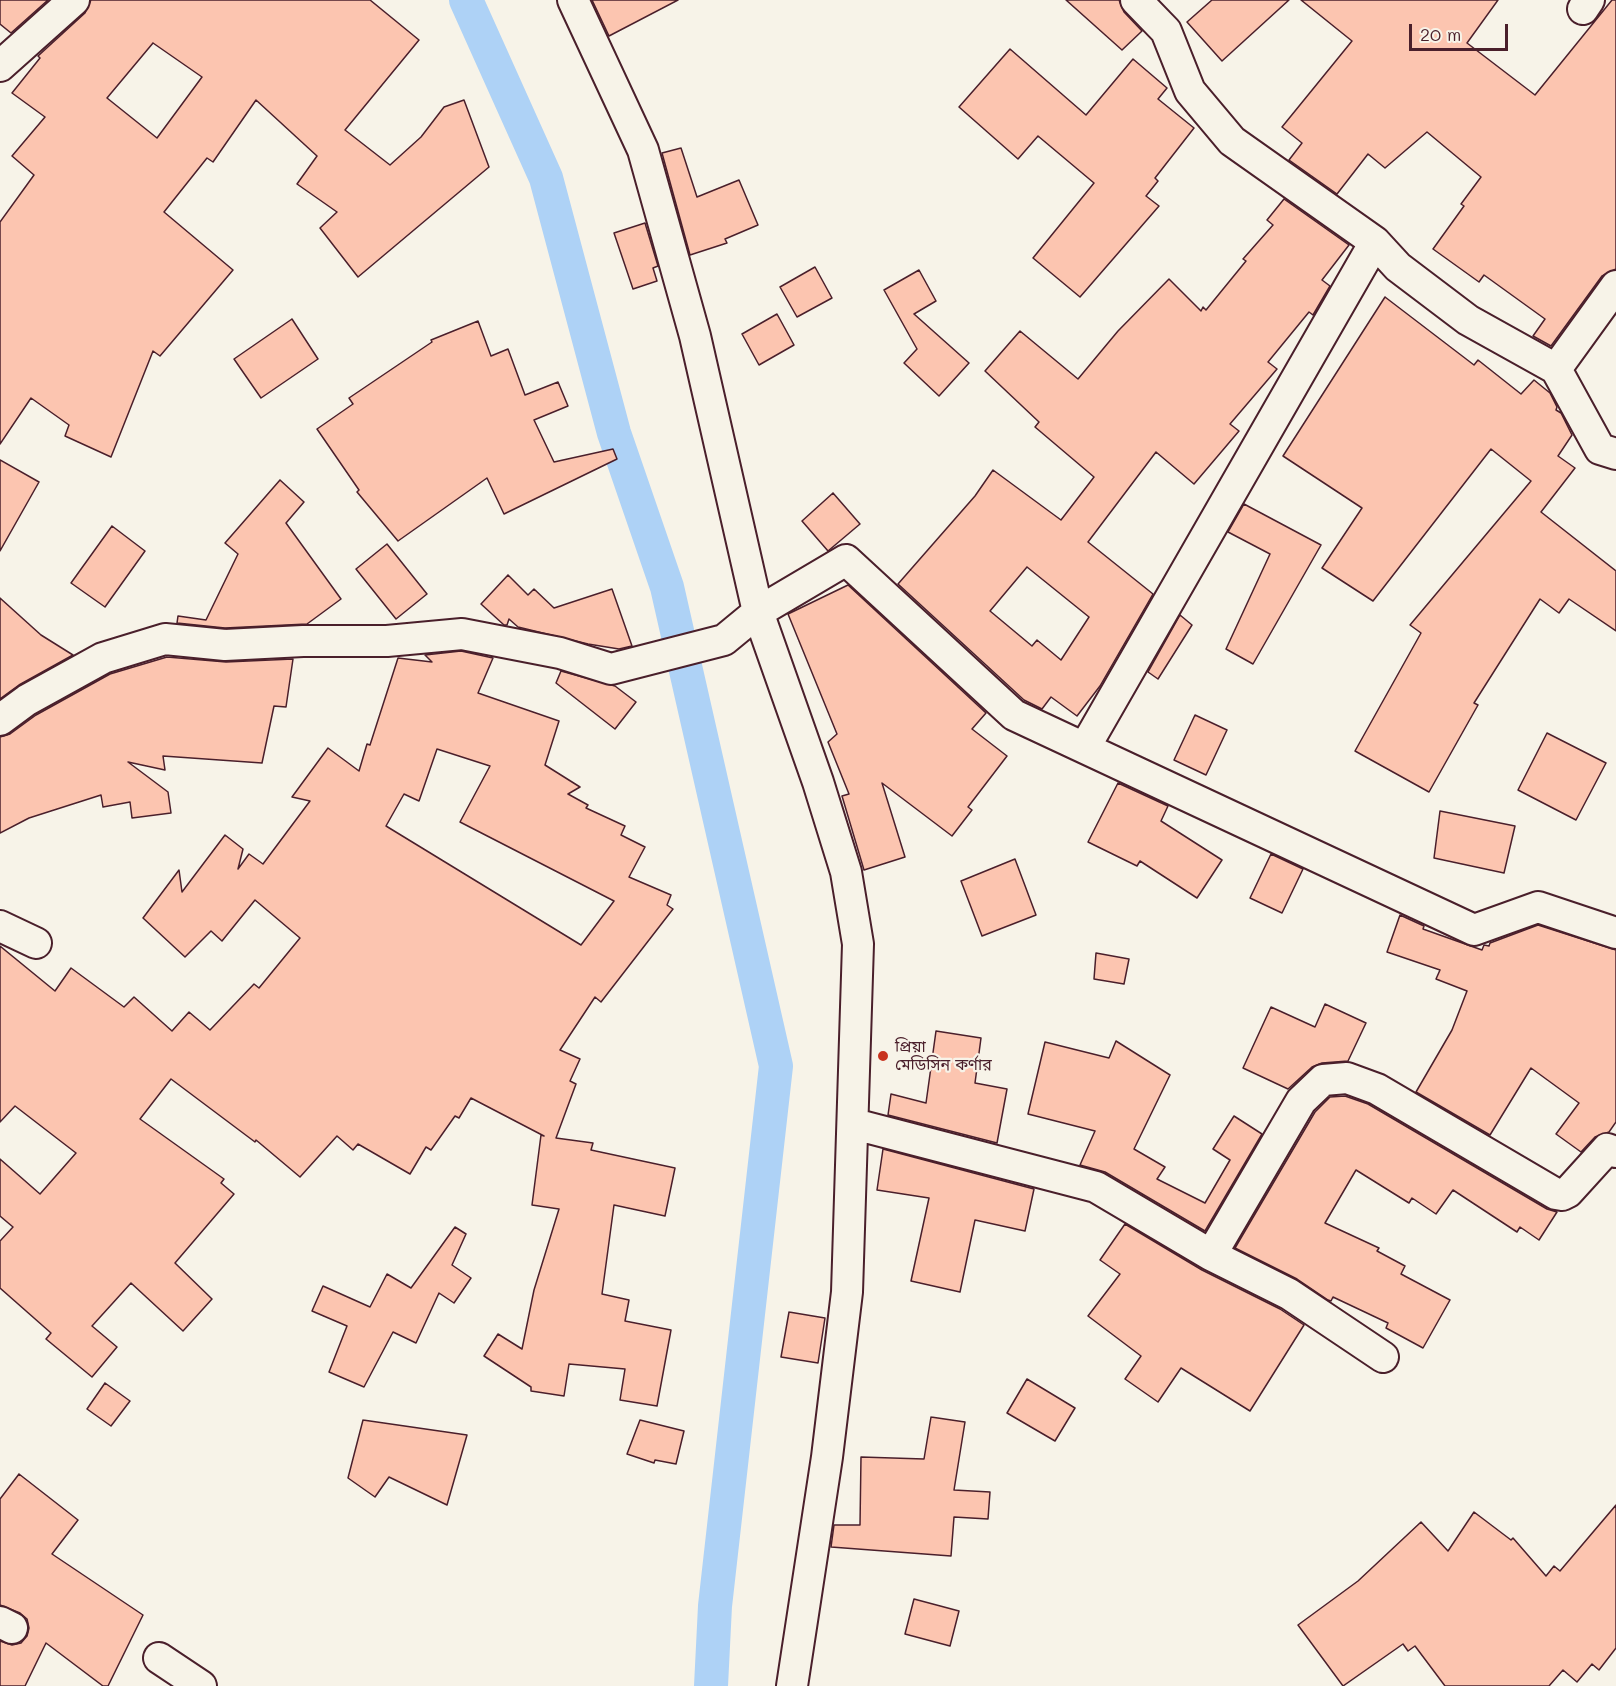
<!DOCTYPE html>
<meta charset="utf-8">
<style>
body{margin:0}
#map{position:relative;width:1616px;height:1686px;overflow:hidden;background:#f7f3e8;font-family:Mali,sans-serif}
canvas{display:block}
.scale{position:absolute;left:1409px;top:24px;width:99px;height:27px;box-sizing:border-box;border:3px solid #4a1f2b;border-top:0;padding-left:8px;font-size:18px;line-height:21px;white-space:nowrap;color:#4a1f2b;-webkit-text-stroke:4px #f7f3e8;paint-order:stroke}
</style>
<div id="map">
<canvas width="1616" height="1686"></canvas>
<div class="scale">20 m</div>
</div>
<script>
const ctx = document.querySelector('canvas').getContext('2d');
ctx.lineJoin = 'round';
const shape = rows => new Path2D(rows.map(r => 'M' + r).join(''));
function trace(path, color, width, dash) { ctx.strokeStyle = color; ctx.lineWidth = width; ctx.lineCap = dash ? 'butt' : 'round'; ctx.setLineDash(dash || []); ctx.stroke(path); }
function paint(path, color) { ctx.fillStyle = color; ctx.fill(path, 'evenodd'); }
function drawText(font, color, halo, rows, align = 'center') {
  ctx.font = font + ' Mali,"Noto Sans Bengali",sans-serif'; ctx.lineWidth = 4.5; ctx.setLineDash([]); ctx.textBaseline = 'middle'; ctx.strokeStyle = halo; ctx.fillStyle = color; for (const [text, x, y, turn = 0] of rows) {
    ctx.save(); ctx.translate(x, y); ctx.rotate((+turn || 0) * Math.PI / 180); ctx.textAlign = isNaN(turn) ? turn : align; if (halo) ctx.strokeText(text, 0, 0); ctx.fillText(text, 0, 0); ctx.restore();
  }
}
const canal = shape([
 [466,0,546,178,614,433,667,587,776,1066,715,1606,711,1686]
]);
const building = shape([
 [0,0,48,0,11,33,0,24,0,0],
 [91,0,370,0,419,40,345,130,390,165,421,137,444,107,464,100,489,167,358,277,320,228,337,212,297,184,317,156,256,100,213,162,207,158,164,212,233,270,160,356,153,351,111,457,65,436,69,425,31,398,0,444,0,222,34,175,12,156,45,117,12,93,40,58,38,56,85,13,91,0],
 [153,43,202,77,157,138,107,98,153,43],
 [592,0,678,0,609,36,592,0],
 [1066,0,1119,0,1124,12,1142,31,1122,50,1066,0],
 [1212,0,1289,0,1222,61,1187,22,1212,0],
 [1301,0,1498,0,1467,43,1535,95,1612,0,1616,0,1616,269,1602,276,1551,346,1533,336,1545,319,1484,275,1479,282,1433,249,1464,206,1461,204,1481,177,1427,132,1385,168,1368,154,1337,194,1289,160,1302,143,1282,127,1352,41,1301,0],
 [1010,49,1086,115,1133,59,1167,88,1158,99,1194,128,1155,178,1158,181,1146,196,1159,206,1080,297,1033,258,1094,183,1038,136,1018,159,959,107,1010,49],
 [681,148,697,197,739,180,758,225,725,239,727,243,690,255,662,153,681,148],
 [1284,199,1349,245,1322,280,1330,286,1313,315,1309,312,1268,362,1277,369,1230,424,1239,431,1194,484,1156,452,1088,542,1153,594,1100,686,1077,716,1051,697,1042,709,1024,700,898,584,975,496,993,470,1061,520,1094,477,1035,427,1039,422,985,371,1020,331,1078,379,1118,331,1169,279,1201,311,1203,307,1206,310,1246,261,1243,259,1273,225,1267,220,1284,199],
 [1027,567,1089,617,1061,660,1037,640,1032,646,990,611,1027,567],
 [645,223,658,266,653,268,657,281,633,289,614,233,645,223],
 [815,267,832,298,797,317,780,287,815,267],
 [919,270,936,301,914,314,969,363,939,396,904,363,917,349,884,290,919,270],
 [1385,297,1474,365,1478,360,1521,394,1534,380,1550,393,1557,407,1556,410,1561,413,1572,435,1558,456,1575,468,1541,512,1616,571,1616,631,1569,599,1559,613,1540,599,1474,703,1478,705,1429,792,1355,751,1421,633,1410,625,1531,481,1491,449,1373,601,1322,568,1362,508,1283,456,1385,297],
 [777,314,794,345,759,365,742,334,777,314],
 [292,319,318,359,261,398,234,359,292,319],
 [478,321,491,356,508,349,525,395,558,382,568,406,534,420,554,462,613,449,617,459,504,514,487,478,398,541,357,492,359,490,317,429,353,404,349,398,432,342,431,340,478,321],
 [0,460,39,482,0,551,0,460],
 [280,480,304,502,286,523,341,599,307,624,225,628,177,623,178,616,206,620,238,554,225,543,280,480],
 [833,493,860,524,828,551,802,521,833,493],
 [1244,504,1321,545,1253,664,1226,649,1270,554,1228,532,1244,504],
 [112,526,145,551,105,607,71,583,112,526],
 [387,544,427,594,396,619,356,569,387,544],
 [508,575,528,595,534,589,554,608,612,589,632,646,619,649,588,644,518,627,509,619,507,625,504,625,481,604,508,575],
 [848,585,986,713,972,729,1007,756,968,807,972,810,952,836,882,783,905,857,864,870,842,796,849,794,828,742,837,734,788,614,848,585],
 [0,598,41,635,73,655,19,685,0,699,0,598],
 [1180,615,1192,625,1158,679,1148,672,1180,615],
 [461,651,493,658,478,693,559,721,545,765,580,787,568,794,588,805,586,808,625,826,621,835,645,847,629,877,671,895,667,905,673,909,601,1002,595,997,560,1050,580,1059,570,1081,576,1084,556,1138,593,1143,591,1150,675,1168,665,1216,614,1205,602,1294,629,1300,625,1321,671,1330,657,1406,620,1400,625,1369,569,1364,564,1396,531,1391,531,1387,484,1356,498,1334,522,1349,534,1290,559,1209,532,1205,541,1135,544,1136,471,1098,459,1118,455,1116,431,1150,426,1147,410,1174,358,1144,353,1150,337,1136,300,1177,256,1140,255,1142,171,1079,140,1119,224,1179,221,1183,234,1194,175,1263,212,1299,183,1331,131,1283,92,1326,117,1347,92,1377,46,1339,51,1333,0,1288,0,1241,13,1227,0,1216,0,1159,40,1194,76,1153,15,1106,0,1122,0,946,55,991,71,968,124,1007,134,997,172,1031,189,1012,210,1030,254,984,259,988,300,938,255,900,222,941,211,931,185,957,143,918,179,870,182,892,225,835,243,849,238,869,249,854,263,864,310,801,292,797,328,748,359,771,367,744,370,745,398,658,432,662,425,655,461,651],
 [437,749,490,766,460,822,614,901,581,945,386,826,404,794,419,801,437,749],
 [167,657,226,662,293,659,286,707,274,706,262,763,163,756,165,770,128,762,168,792,171,813,132,818,130,802,103,807,101,795,29,818,0,833,0,737,10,734,36,715,110,674,167,657],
 [561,671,615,686,636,702,615,729,556,683,561,671],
 [1195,715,1227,730,1206,775,1174,760,1195,715],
 [1547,733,1606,763,1576,820,1518,790,1547,733],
 [1118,783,1168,806,1161,821,1222,860,1197,898,1140,861,1137,866,1088,842,1118,783],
 [1440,811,1515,826,1504,873,1434,858,1440,811],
 [1271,854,1303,869,1282,913,1250,898,1271,854],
 [1015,859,1036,915,982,936,961,881,1015,859],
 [1400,915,1424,926,1423,929,1482,950,1484,945,1489,946,1490,943,1538,925,1616,950,1616,1122,1609,1132,1595,1137,1581,1152,1556,1134,1579,1103,1531,1068,1490,1135,1416,1092,1452,1030,1467,991,1436,979,1440,970,1387,952,1400,915],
 [1096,953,1129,959,1124,984,1094,979,1096,953],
 [1325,1004,1366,1023,1348,1061,1322,1063,1312,1067,1288,1089,1243,1068,1271,1007,1315,1027,1325,1004],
 [936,1031,981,1038,975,1083,1007,1089,997,1143,888,1115,891,1094,926,1103,936,1031],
 [1116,1041,1170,1075,1134,1149,1165,1167,1157,1179,1205,1203,1230,1160,1213,1149,1234,1116,1262,1134,1205,1231,1105,1172,1080,1165,1095,1131,1028,1114,1045,1042,1109,1058,1116,1041],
 [1345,1096,1368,1104,1547,1209,1557,1212,1539,1240,1520,1227,1517,1232,1453,1190,1436,1214,1412,1198,1409,1203,1356,1170,1325,1223,1379,1248,1377,1251,1405,1266,1401,1274,1450,1300,1423,1348,1386,1328,1388,1323,1333,1297,1331,1301,1328,1300,1297,1279,1235,1248,1315,1112,1330,1097,1345,1096],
 [883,1149,1034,1189,1025,1231,975,1220,960,1292,911,1281,929,1198,877,1190,883,1149],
 [1125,1224,1202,1270,1280,1309,1304,1325,1250,1411,1181,1368,1158,1402,1125,1379,1141,1356,1088,1316,1120,1274,1100,1260,1125,1224],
 [455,1227,466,1234,452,1265,471,1278,454,1303,439,1293,416,1343,393,1332,364,1387,329,1372,347,1326,312,1311,323,1286,370,1307,387,1274,411,1288,455,1227],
 [789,1312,825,1318,818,1363,781,1357,789,1312],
 [1027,1379,1075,1408,1055,1441,1007,1413,1027,1379],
 [105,1383,130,1401,111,1426,87,1409,105,1383],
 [931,1417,965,1422,954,1490,990,1492,988,1519,954,1517,951,1556,831,1547,834,1525,860,1525,861,1457,924,1459,931,1417],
 [363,1420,467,1435,447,1505,389,1477,375,1497,348,1478,363,1420],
 [640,1420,684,1431,676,1464,655,1460,654,1463,627,1454,640,1420],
 [19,1474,78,1520,52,1554,143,1615,108,1686,103,1686,46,1643,25,1686,0,1686,0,1641,12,1645,21,1643,27,1636,29,1628,27,1619,20,1613,0,1605,0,1499,19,1474],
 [1616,1505,1616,1648,1599,1670,1592,1664,1577,1682,1563,1670,1549,1686,1445,1686,1415,1646,1408,1651,1403,1644,1343,1686,1298,1625,1358,1581,1421,1522,1448,1551,1474,1512,1511,1540,1513,1538,1546,1576,1554,1566,1560,1571,1616,1505],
 [914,1599,959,1611,950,1646,905,1634,914,1599]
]);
const street = shape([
 [573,0,643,150,695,336,758,612,818,782,846,872,858,944,847,1292,827,1457,792,1686],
 [1136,0,1166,31,1190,91,1232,141,1375,242],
 [1583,9,1589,0],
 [0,66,74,0],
 [1556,369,1600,449,1616,454],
 [0,720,27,700,103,658,165,639,225,645,303,641,387,641,462,634,560,653,611,669,724,640,758,612,846,560,1014,715,1474,930,1538,907,1616,933],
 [1085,747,1375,242,1398,267,1468,320,1556,369,1616,286],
 [0,926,36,943],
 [854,1124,1096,1187,1211,1255,1289,1294,1383,1357],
 [1211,1255,1301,1101,1323,1080,1347,1078,1377,1089,1556,1194,1562,1195,1568,1192,1607,1149,1616,1152],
 [0,1622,12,1628],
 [159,1658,201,1686]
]);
const markers = [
 [883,1056,6,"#c8321e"]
];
const poiNames = [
 ["প্রিয়া",895,1047],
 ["মেডিসিন কর্ণার",895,1065]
];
trace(canal, '#aed2f6', 34);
paint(building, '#fcc5b0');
trace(building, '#4a1f2b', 1.5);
trace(street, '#4a1f2b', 34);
trace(street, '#f7f3e8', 30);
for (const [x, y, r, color] of markers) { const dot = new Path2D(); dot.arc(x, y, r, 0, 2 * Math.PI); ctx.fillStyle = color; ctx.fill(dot); trace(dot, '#f7f3e8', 2); }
drawText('16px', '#4a1f2b', '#f7f3e8', poiNames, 'left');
</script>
